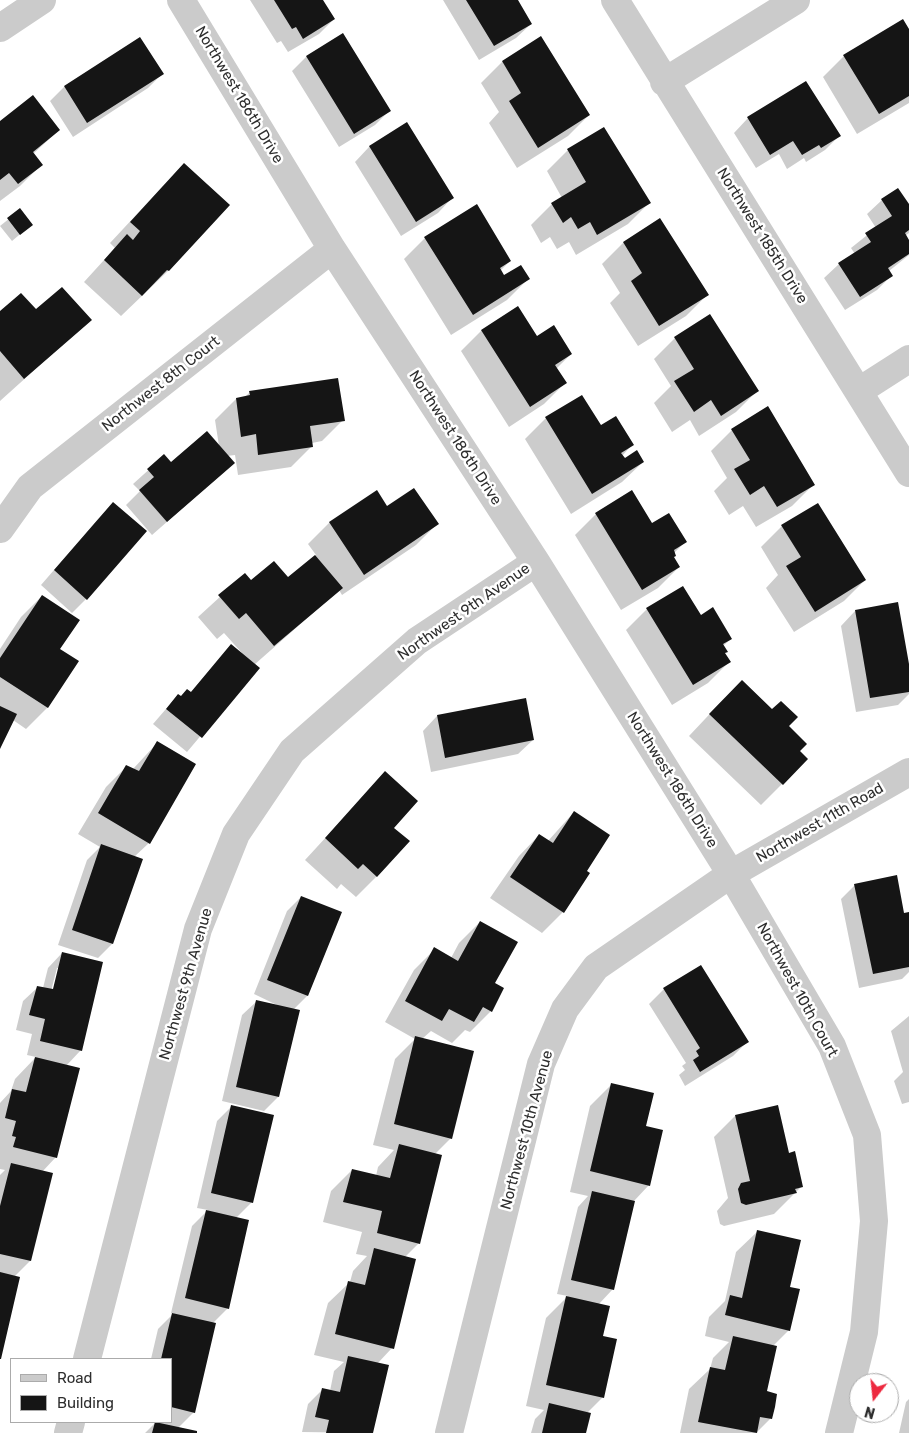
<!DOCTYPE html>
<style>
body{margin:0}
#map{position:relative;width:909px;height:1433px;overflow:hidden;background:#fff;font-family:Rubik,sans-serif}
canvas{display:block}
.legend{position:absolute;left:10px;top:1358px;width:162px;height:65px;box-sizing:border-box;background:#fff;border:1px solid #ababab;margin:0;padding:6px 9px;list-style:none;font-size:15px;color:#2e2e2e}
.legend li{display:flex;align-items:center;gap:10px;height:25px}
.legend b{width:25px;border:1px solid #ababab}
.north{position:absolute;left:849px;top:1373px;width:50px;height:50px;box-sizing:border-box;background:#fff;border:1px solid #ababab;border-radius:50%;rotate:196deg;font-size:14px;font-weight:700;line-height:20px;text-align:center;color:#2e2e2e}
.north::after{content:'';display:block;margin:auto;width:18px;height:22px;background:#ed293f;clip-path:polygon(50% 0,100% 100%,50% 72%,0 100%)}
</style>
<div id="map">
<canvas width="909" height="1433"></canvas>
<ul class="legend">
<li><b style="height:6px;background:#cbcbcb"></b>Road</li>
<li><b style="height:14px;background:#151515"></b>Building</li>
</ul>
<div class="north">N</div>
</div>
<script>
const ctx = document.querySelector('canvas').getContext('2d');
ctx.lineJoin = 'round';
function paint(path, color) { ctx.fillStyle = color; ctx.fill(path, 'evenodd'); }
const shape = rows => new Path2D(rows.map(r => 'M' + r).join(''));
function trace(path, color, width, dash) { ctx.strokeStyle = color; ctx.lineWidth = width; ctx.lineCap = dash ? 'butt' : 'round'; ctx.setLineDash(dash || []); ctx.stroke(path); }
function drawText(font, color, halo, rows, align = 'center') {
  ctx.font = font + ' Rubik,sans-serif'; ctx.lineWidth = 5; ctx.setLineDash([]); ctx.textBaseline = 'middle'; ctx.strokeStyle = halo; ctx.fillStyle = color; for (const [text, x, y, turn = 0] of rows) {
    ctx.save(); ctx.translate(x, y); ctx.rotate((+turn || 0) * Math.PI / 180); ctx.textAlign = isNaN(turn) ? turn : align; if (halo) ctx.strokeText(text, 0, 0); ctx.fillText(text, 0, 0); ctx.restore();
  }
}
const shadow = shape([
 [250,0,322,0,334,19,319,34,288,52,281,41,277,43],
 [443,0,517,0,531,24,516,38,479,60],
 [909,31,909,103,857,134,823,77,844,56],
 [342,35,389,111,375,125,339,147,292,71,306,57],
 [541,38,589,115,568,136,517,168,489,123,499,112,481,83,502,62],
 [140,39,162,74,148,88,73,137,50,101,64,87],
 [748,118,839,136,825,150,806,162,804,158,787,169,779,154,756,168,734,133],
 [0,122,59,130,33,154,41,165,20,186,0,201],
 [406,124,452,198,438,213,401,236,355,162,369,147],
 [568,150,649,203,628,224,576,255,569,242,557,249,550,237,541,243,531,225,552,204,562,198,547,171],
 [163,186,228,205,168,271,121,316,84,282,115,248,110,243],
 [898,190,909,207,909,233,905,236,909,243,909,255,889,271,892,275,877,290,845,310,824,278,839,264,855,254,851,248,876,228,867,214,882,200],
 [20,210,31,225,12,241,0,226],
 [660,220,707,295,686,316,638,346,610,303,620,293,602,264,623,243],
 [425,238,510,261,500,271,504,277,528,279,507,300,451,335,404,259],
 [36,311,90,320,0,401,0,312],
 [482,330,536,337,571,354,556,369,565,383,544,404,509,427,461,351],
 [675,338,757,391,736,412,699,436,690,420,672,432,654,403,671,386,654,359],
 [250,392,343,420,322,441,312,443,312,446,291,467,238,475,235,455,227,456,234,463,152,535,126,505,140,491,133,484,164,456,171,464,219,446,215,420,236,399,245,397],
 [546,418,600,427,632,445,622,456,624,459,643,462,622,482,571,514,525,439],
 [732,430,813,485,792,506,756,527,743,506,729,515,714,491,727,478,711,451],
 [376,492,386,508,437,524,416,545,342,595,339,590,254,665,258,668,187,752,153,724,178,695,181,697,190,693,231,646,242,653,224,633,217,639,198,617,245,574,251,582,288,579,316,555,308,544,329,523],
 [632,492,652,525,685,542,674,553,673,557,679,567,658,588,621,610,575,535,596,514],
 [99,518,86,599,72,613,41,585],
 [782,526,865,580,844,601,794,632,766,588,778,575,761,547],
 [42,596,58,650,77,662,47,708,26,729,13,720,0,746,0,649,21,617],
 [647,609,700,617,731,639,723,646,724,654,729,662,708,683,672,705,626,630],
 [855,611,909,672,909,694,898,705,856,712,841,626],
 [721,702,787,726,799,751,782,784,761,805,689,736],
 [437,716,533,740,518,754,431,772,423,731],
 [158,742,149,843,134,857,112,944,98,958,58,945,87,860,100,847,78,834,106,787,127,766,133,769],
 [385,773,392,828,377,876,356,897,341,884,337,889,305,860],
 [574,812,585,871,563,912,542,933,490,898,519,856,539,835,548,841],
 [855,885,903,915,909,913,909,972,902,979,859,988,841,899],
 [301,897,340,913,307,996,293,1010,278,1097,264,1111,222,1101,242,1015,257,1001,279,1006,254,994,287,911],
 [480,922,494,984,503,989,491,1011,470,1032,465,1030,452,1043,431,1031,422,1039,451,1138,435,1154,419,1243,405,1257,392,1348,377,1364,372,1433,302,1432,308,1404,323,1389,330,1391,334,1371,344,1362,314,1355,328,1303,350,1282,353,1271,367,1256,356,1254,362,1232,323,1222,331,1191,352,1170,376,1176,378,1167,394,1150,373,1145,395,1059,415,1039,385,1022,414,970,435,949,451,958,459,943],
 [62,953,81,1050,66,1066,56,1157,42,1172,30,1261,14,1277,0,1357,0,1175,5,1170,0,1169,0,1103,11,1091,15,1079,36,1057,27,1055,32,1034,16,1030,23,1001,38,987,43,988,48,968],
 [57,968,59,968,52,996,50,995],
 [700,967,747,1042,733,1056,685,1086,679,1075,685,1070,682,1066,686,1063,649,1004,664,989],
 [909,1016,909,1102,902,1104,894,1081,903,1072,891,1031],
 [611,1085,645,1127,649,1185,634,1201,613,1289,598,1305,603,1397,587,1413,585,1433,531,1433,535,1419,544,1410,526,1406,546,1318,568,1296,557,1294,578,1207,588,1196,570,1192,590,1106],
 [232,1106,252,1202,236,1218,228,1308,212,1324,194,1412,178,1428,196,1433,145,1433,156,1422,171,1422,171,1359,151,1359,158,1329,174,1313,171,1313,192,1226,208,1210,197,1208,217,1121],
 [735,1116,788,1154,802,1186,774,1214,724,1226,720,1224,717,1211,728,1198,714,1137],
 [758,1231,788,1288,789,1330,773,1346,765,1392,776,1395,770,1419,756,1433,680,1433,689,1389,710,1369,713,1358,729,1342,705,1336,709,1317,725,1301,736,1252],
 [909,1399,909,1433,899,1433,906,1402]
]);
const building = shape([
 [274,0,323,0,335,19,303,39,296,27,292,29],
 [466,0,518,0,532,24,494,46],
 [903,19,909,29,909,96,879,114,843,55],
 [343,33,391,111,354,134,306,56],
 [541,36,590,115,538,148,509,101,521,93,502,61],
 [140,37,164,74,87,123,64,86],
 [806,81,841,136,821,148,819,145,802,155,793,141,770,155,747,117],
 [33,95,60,130,33,152,43,165,18,184,9,173,0,180,0,121],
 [407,122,454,198,416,222,369,146],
 [604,127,651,203,597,235,590,222,578,229,571,217,563,223,551,203,586,182,567,149],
 [184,163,230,205,169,271,167,270,142,296,104,260,127,234,133,240,140,231,130,222],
 [898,188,909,204,909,230,905,233,909,240,909,254,888,268,893,276,860,297,838,263,871,242,865,233,892,216,881,199],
 [477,204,511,261,500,268,504,275,521,265,530,279,473,315,424,237],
 [20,208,33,225,20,235,7,218],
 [660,218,709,295,659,326,631,281,642,273,623,242],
 [62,287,92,320,24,379,0,351,0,311,21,293,36,309],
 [518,306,537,336,554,325,572,354,555,365,567,383,530,407,481,330],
 [710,314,759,391,721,416,711,400,694,412,674,381,694,369,674,337],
 [338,378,345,421,310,426,313,447,258,455,256,434,241,437,236,398,250,395,249,391],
 [582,395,601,425,616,416,634,445,621,453,625,458,637,450,644,462,592,494,545,417],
 [768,406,815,485,777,507,764,486,750,495,734,469,750,460,731,429],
 [207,431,235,463,167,522,139,490,154,477,147,469,164,454,171,462],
 [414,488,439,524,364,575,329,522,377,490,387,506],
 [632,490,652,523,669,513,687,542,674,550,676,556,674,557,680,567,642,590,595,513],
 [113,502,147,531,87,600,54,570],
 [818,503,866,580,815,612,786,566,801,557,781,525],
 [315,555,343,588,274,646,246,613,239,619,218,595,245,573,251,580,274,561,288,577],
 [683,586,701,615,713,607,732,639,723,644,728,652,725,653,731,662,693,685,646,608],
 [42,595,80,620,60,649,79,661,48,708,0,677,0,658],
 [898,602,909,664,909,692,870,698,855,610],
 [231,644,260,668,202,738,166,709,178,694,181,696,187,689,191,692],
 [742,680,772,709,781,701,798,717,789,726,807,744,800,751,808,759,783,785,709,714],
 [526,698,534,740,445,758,437,715],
 [0,706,17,714,0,749],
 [157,741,196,764,150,844,98,813,126,765,139,771],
 [385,771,418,801,394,828,410,841,377,877,363,864,358,869,325,838],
 [574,811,610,835,587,871,590,873,564,913,510,877,539,834,553,843],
 [101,844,143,859,113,944,72,930],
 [897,875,904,913,909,912,909,967,873,974,854,884],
 [301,896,342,912,308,996,267,980],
 [480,921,518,942,495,983,504,988,492,1012,483,1007,474,1022,449,1009,442,1021,405,1001,434,947,458,961],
 [62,952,103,962,82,1051,40,1041,45,1019,29,1015,37,986,53,989],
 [701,965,749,1042,700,1072,693,1060,699,1056,696,1051,700,1048,663,988],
 [256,1000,300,1010,279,1097,236,1087],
 [415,1036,474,1051,452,1139,394,1124],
 [35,1057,80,1068,57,1158,13,1147,16,1137,12,1136,16,1121,5,1118,12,1089,26,1092],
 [611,1083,654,1093,646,1126,663,1130,650,1186,590,1171],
 [231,1105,274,1115,253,1203,211,1193],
 [778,1105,789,1153,795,1151,803,1187,795,1189,797,1193,746,1205,741,1203,738,1189,741,1183,750,1181,735,1115],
 [399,1144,442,1155,420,1244,377,1233,382,1211,343,1202,352,1169,390,1178],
 [11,1163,53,1173,31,1261,0,1254,0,1206],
 [592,1191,635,1201,614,1290,571,1280],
 [206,1210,249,1220,229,1309,185,1298],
 [757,1230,801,1240,790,1287,800,1289,790,1331,725,1315,730,1295,742,1298],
 [374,1248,416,1259,394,1349,335,1334,348,1281,365,1285],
 [0,1272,20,1277,1,1359,0,1359],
 [566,1296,610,1306,603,1336,617,1339,604,1398,546,1385],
 [172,1313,216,1323,195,1413,171,1407,171,1359,161,1359],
 [733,1336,777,1346,767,1391,777,1394,775,1407,772,1419,760,1417,757,1433,698,1422,710,1367,725,1370],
 [348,1356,389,1365,373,1433,326,1433,329,1420,315,1417,322,1388,340,1392],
 [549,1403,591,1413,586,1433,542,1433],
 [155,1422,197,1431,197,1433,152,1433]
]);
const minor = shape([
 [181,0,332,249,536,562,731,874,832,1046,867,1135,874,1221,864,1332,839,1433],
 [615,0,909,473],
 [0,28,42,0],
 [664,82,796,0],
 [859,391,909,359],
 [0,529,30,487,332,249],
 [87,1359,198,929,236,834,292,751,417,641,536,562],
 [68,1433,71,1422],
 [449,1433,541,1064,565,1009,596,967,731,874,909,772]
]);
const streetNames = [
 ["Northwest 186th Drive",239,95,59],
 ["Northwest 185th Drive",762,236,58],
 ["Northwest 8th Court",161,384,-38],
 ["Northwest 186th Drive",455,438,57],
 ["Northwest 9th Avenue",464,612,-35],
 ["Northwest 186th Drive",672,780,58],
 ["Northwest 11th Road",820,823,-30],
 ["Northwest 9th Avenue",186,984,-74],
 ["Northwest 10th Court",797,990,61],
 ["Northwest 10th Avenue",527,1130,-75]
];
paint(shadow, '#0003');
paint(building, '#151515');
trace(minor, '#cbcbcb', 28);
drawText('15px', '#2e2e2e', '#fff', streetNames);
</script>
